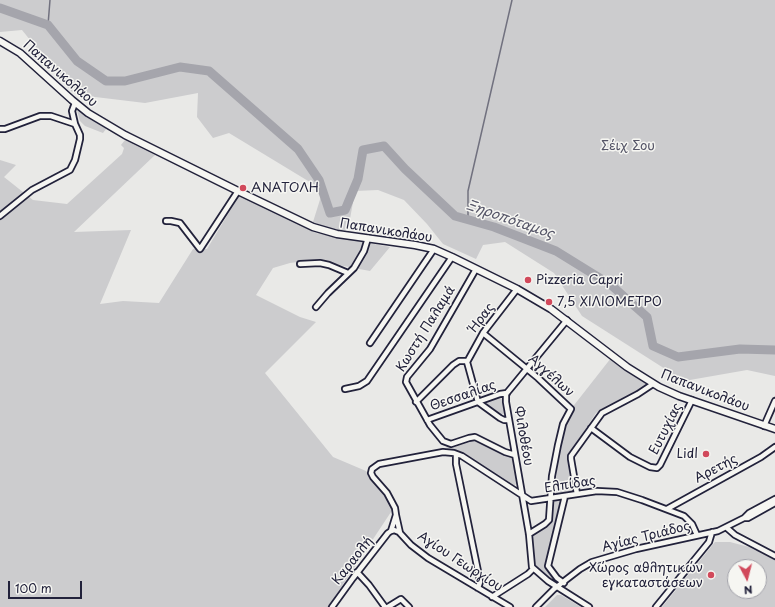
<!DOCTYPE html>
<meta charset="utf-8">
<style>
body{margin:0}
#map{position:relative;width:775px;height:607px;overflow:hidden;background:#e9e9e7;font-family:"Playpen Sans",sans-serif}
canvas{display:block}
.north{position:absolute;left:727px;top:559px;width:40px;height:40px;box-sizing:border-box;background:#f6f6f2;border:1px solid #a1a1a9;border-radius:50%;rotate:173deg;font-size:11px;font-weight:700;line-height:16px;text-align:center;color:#22223b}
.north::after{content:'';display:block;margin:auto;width:14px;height:18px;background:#d1495b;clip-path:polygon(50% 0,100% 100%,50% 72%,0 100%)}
.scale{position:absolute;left:8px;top:581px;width:74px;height:18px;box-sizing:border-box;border:2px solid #22223b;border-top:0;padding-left:5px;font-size:12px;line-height:14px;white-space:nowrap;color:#22223b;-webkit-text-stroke:3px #f6f6f2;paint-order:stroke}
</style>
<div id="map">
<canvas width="775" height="607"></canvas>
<div class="north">N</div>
<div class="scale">100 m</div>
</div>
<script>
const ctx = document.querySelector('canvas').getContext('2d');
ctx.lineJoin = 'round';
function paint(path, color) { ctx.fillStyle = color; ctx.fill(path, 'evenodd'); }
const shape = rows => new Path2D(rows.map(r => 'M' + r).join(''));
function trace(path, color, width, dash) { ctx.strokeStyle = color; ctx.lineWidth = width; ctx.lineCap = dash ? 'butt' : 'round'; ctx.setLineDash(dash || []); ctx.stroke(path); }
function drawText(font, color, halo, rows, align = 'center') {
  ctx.font = font + ' "Playpen Sans",sans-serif'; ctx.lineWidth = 3; ctx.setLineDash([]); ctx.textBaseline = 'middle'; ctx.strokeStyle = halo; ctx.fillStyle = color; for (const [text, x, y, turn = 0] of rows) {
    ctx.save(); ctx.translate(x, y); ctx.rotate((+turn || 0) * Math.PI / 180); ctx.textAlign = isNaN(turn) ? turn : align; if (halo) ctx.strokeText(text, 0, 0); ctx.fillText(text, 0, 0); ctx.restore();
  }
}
const green = shape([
 [0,0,775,0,775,376,747,370,684,381,582,316,554,273,505,242,483,245,476,259,443,244,427,224,404,200,378,190,355,191,348,230,331,229,313,222,323,190,229,133,213,138,197,117,198,93,145,103,87,96,72,92,22,30,0,32],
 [78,109,134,141,133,144,155,155,74,232,131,230,100,304,123,301,159,303,193,249,207,249,240,194,316,233,390,247,370,271,312,260,290,263,273,268,256,295,300,317,316,322,265,373,333,457,366,471,386,496,393,509,328,607,0,607,0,160,16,165,4,177,33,200,67,204,122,154,124,148,121,145,125,140,106,129,103,133,85,126,80,121,77,110],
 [611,358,649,384,596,413,570,453,575,491,565,493,553,533,546,564,559,582,557,584,534,567,531,536,548,526,551,521,560,443,563,431,571,409],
 [499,397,504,401,504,414,501,415,487,406,487,402],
 [474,439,512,457,517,483,514,486,465,454,447,449,446,445,456,445],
 [715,542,730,542,749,547,775,560,775,607,662,607],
 [735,567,759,567,759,591,735,591],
 [557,595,561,595,581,607,545,607]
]);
const stream = shape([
 [48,25,50,0],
 [468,220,468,191,512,0]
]);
const river = shape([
 [0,8,48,25,77,61,106,81,125,81,180,67,209,71,298,149,319,180,330,213,345,210,358,179,363,150,384,146,405,169,455,216,494,227,556,251,611,285,647,317,653,346,678,357,740,349,775,350]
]);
const street = shape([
 [0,129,5,129,40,116,51,116,75,124,72,111,75,103],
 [0,216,32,190,70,170,75,160,80,139,80,135,75,124],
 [166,221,171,221,180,223,200,249,238,191],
 [300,264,320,263,329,265,348,273],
 [476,269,430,349,407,377,406,382,430,425,443,441,451,444,469,438,475,437,505,452,515,455],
 [316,307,328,293,354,268,364,251,368,238],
 [567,320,511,388,506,394,506,402,529,534,532,567,548,581,589,607],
 [483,333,538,378,571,409,563,424,558,445,552,476,549,520,545,524,529,534],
 [370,343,434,249],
 [345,389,359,386,367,381,452,257],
 [416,402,453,365,459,361,467,361],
 [427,420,500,394,507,393],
 [509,420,504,420,500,418,478,402,467,362,483,333,517,289],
 [764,426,775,401],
 [591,428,630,457,650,467,657,468,660,465,692,400],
 [456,454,456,464,479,576,480,582,478,588],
 [577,494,571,459,571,456,602,413,638,394,653,384],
 [667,509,761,457,775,447],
 [396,515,400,533],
 [744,518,749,513,775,499],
 [727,528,735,535,775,556],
 [391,531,396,515,395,508,387,493,373,477,371,473,372,469,379,464,443,452,454,453,462,456,531,501,597,491,617,492,642,500,684,516,692,524,697,535],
 [357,572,369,585,385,607],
 [564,583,557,578,548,566,565,496],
 [492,597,528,574,533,569],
 [332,607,353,578,388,533,391,531,394,530,399,532,411,545,428,558,510,607],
 [388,607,401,599,409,607],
 [536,607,554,589,580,569,592,562,636,549,718,531,744,518,748,518,775,503],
 [656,607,709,542,712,532]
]);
const secondary = shape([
 [0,41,20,53,72,100,88,113,125,135,238,191,313,227,337,234,415,245,434,249,452,257,517,289,551,309,627,367,659,387,679,396,775,429]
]);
const markers = [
 [243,188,4,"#d1495b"],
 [528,280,4,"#d1495b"],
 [549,302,4,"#d1495b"],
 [706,454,4,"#d1495b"],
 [711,575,4,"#d1495b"]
];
const streetNames = [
 ["Παπανικολάου",60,74,41],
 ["Παπανικολάου",386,231,9],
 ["Ήρας",482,318,-53],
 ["Κωστή Παλαμά",426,329,-58],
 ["Αγγέλων",551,376,42],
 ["Παπανικολάου",705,391,21],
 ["Θεσσαλίας",463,396,-19],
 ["Ευτυχίας",666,429,-63],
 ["Φιλοθέου",523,436,80],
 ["Αρετής",716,469,-28],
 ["Ελπίδας",570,485,-9],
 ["Αγίας Τριάδος",646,537,-14],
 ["Καραολή",353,561,-52],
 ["Αγίου Γεωργίου",460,562,33]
];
const parkNames = [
 ["Σέιχ Σου",628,146]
];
const poiNames = [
 ["ΑΝΑΤΟΛΗ",251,188],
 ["Pizzeria Capri",536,280],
 ["7,5 ΧΙΛΙΟΜΕΤΡΟ",557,302],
 ["Lidl",698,454,"right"],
 ["Χώρος αθλητικών",703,568,"right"],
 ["εγκαταστάσεων",703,583,"right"]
];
const waterNames = [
 ["Ξηροπόταμος",510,220,19]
];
paint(green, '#ccccce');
trace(stream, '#71717f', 1.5);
trace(river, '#a5a5ac', 9);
trace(street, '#22223b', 8);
trace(secondary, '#22223b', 9);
trace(street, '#f6f6f2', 4.5);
trace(secondary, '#f6f6f2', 6);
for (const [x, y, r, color] of markers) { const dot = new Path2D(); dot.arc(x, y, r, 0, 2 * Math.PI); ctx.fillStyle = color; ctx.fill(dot); trace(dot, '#f6f6f2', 1.5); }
drawText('13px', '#22223b', '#f6f6f2', streetNames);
drawText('13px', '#555567', '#f6f6f2', parkNames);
drawText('13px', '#22223b', '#f6f6f2', poiNames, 'left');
drawText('italic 14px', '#565668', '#f6f6f2', waterNames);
</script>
